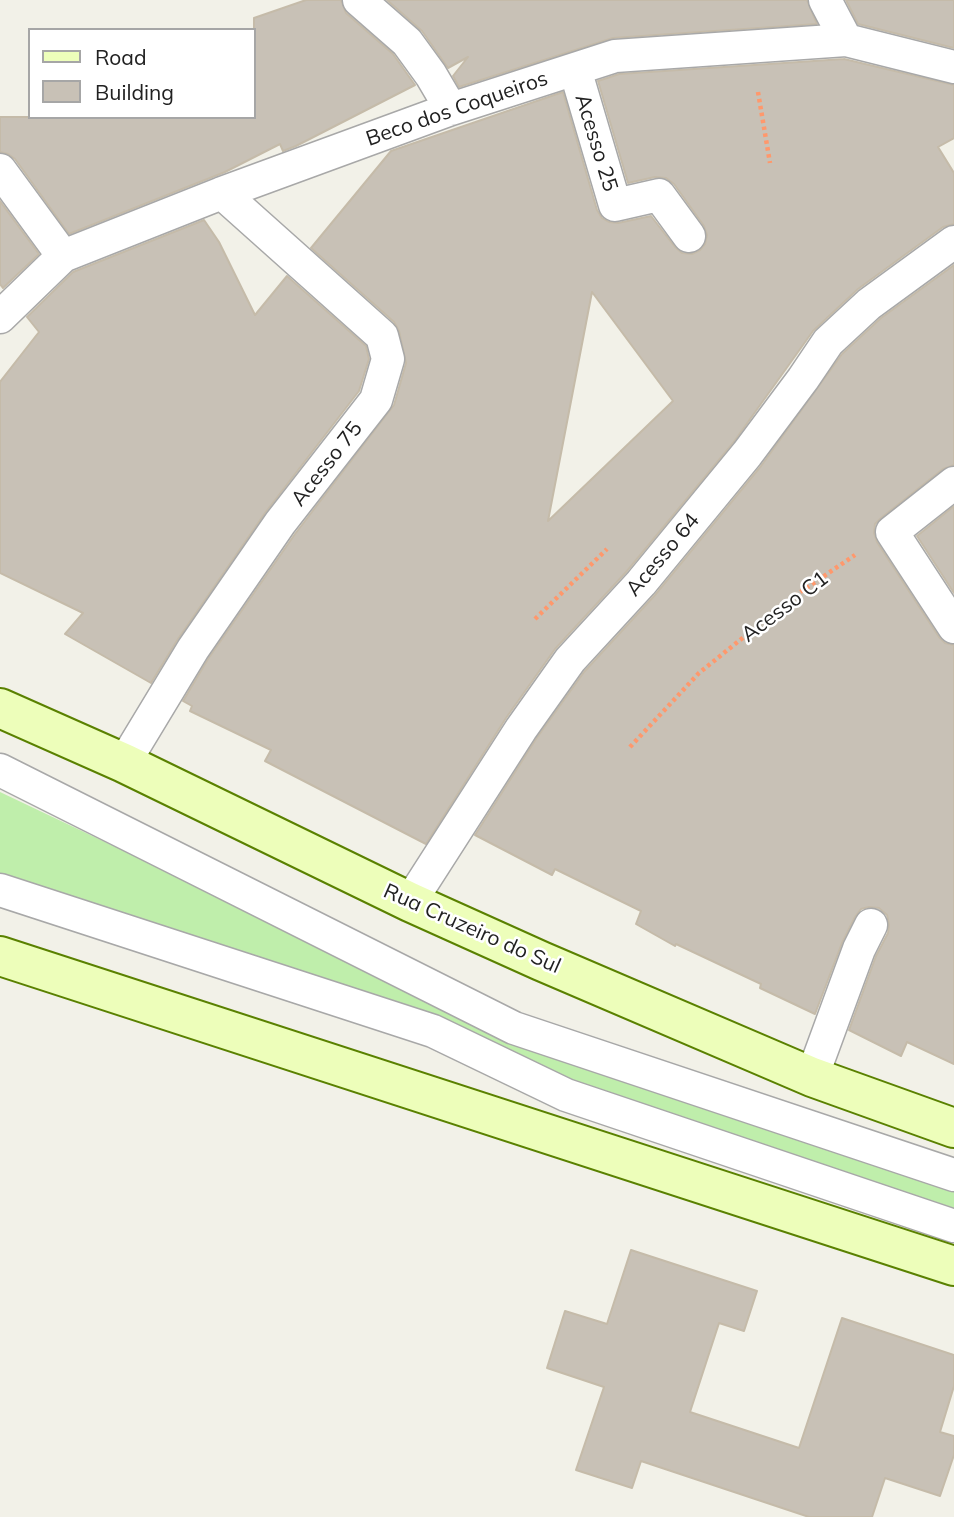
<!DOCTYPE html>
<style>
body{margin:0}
#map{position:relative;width:954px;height:1517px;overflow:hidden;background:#f2f1e8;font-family:Mulish,sans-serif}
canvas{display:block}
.legend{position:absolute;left:28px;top:28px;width:228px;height:91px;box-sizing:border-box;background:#fff;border:2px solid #a6a6a6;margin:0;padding:9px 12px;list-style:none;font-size:21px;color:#212121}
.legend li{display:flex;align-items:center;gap:14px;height:35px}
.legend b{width:35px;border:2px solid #a6a6a6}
</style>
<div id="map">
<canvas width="954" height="1517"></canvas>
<ul class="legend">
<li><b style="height:9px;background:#edfeba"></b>Road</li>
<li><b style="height:19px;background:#c8c1b6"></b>Building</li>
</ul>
</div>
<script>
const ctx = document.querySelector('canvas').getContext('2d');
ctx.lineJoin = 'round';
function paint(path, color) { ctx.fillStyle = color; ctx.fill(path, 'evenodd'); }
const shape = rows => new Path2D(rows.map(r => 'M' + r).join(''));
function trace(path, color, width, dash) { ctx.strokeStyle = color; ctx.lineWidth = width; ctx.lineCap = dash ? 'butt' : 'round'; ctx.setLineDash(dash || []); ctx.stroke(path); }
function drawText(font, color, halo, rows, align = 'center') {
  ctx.font = font + ' Mulish,sans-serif'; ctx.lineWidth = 5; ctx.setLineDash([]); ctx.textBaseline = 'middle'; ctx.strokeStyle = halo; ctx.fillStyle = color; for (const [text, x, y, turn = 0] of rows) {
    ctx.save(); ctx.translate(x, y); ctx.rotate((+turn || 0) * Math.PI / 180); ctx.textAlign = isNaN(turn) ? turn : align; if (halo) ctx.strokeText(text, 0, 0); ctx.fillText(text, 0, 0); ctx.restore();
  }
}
const grass = shape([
 [0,792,511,1035,954,1190,954,1215,0,881]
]);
const building = shape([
 [306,0,341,0,346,13,393,54,415,85,296,146,283,151,280,144,225,172,69,234,15,159,8,154,0,152,0,117,254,117,254,18,306,0],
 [387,0,807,0,817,24,613,38,459,87,453,76,468,57,448,68,422,31,387,0],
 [846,0,954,0,954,48,858,24,846,0],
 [844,59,954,85,954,138,938,147,954,173,954,224,943,227,858,289,813,331,733,443,627,571,555,649,506,718,426,844,265,761,271,750,190,711,192,706,183,701,208,659,295,534,394,405,406,363,399,331,394,322,311,248,391,151,563,92,597,210,602,218,609,222,618,223,651,216,675,247,682,253,692,254,700,250,705,244,707,235,704,226,674,184,666,178,655,177,628,183,598,81,619,74,844,59],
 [592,292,673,401,548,521,592,292],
 [0,201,39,254,3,288,0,284,0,201],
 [204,220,219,242,255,315,287,276,366,346,369,359,359,391,265,513,178,639,151,683,65,634,83,613,0,573,0,382,39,332,27,317,73,272,204,220],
 [954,265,954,465,943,469,881,518,875,524,874,533,877,542,939,637,945,643,954,645,954,1064,907,1042,901,1056,849,1030,876,956,888,933,889,925,887,915,879,908,869,907,861,909,855,917,842,943,815,1014,760,988,761,984,676,944,675,946,636,924,641,911,555,869,552,875,475,835,536,739,584,672,655,595,761,466,842,354,881,318,954,265],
 [954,506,954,593,917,536,954,506],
 [631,1250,757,1291,744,1331,719,1323,690,1412,799,1448,842,1318,954,1355,954,1386,940,1432,954,1436,954,1455,940,1496,885,1478,872,1517,809,1517,641,1461,632,1488,576,1470,604,1387,547,1368,565,1311,607,1324,631,1250]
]);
const path = shape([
 [758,92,770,163],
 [535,619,607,549],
 [630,747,699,673,796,595,855,555]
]);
const service = shape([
 [359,0,407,42,431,75,451,109],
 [825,0,846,40],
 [575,69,615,205,659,195,689,236],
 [0,170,63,256],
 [0,317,63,256,222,193,451,109,615,56,846,40,954,67],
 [954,483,892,532,954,627],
 [124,763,193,649,280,523,376,400,388,359,382,336,222,193],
 [0,770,514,1028,954,1175],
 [0,890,433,1031,566,1095,954,1226],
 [410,902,521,729,570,660,641,583,747,454,803,379,828,342,869,304,954,242],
 [812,1077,859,949,871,925]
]);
const secondary = shape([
 [0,708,124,763,410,902,541,961,812,1077,954,1128],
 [0,956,954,1266]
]);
const streetNames = [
 ["Beco dos Coqueiros",457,109,-19],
 ["Acesso 25",596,143,73],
 ["Acesso 75",327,464,-52],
 ["Acesso 64",663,555,-50],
 ["Acesso C1",785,607,-37],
 ["Rua Cruzeiro do Sul",472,929,24]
];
paint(grass, '#bfeeab');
paint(building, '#c8c1b6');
trace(building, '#c5bba9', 2);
trace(service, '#a8a8a8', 35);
trace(secondary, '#5a8100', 42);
trace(path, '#ff986c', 4.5, [3.5, 3.5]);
trace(service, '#fff', 32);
trace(secondary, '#edfeba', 38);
drawText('21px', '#212121', '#fff', streetNames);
</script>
